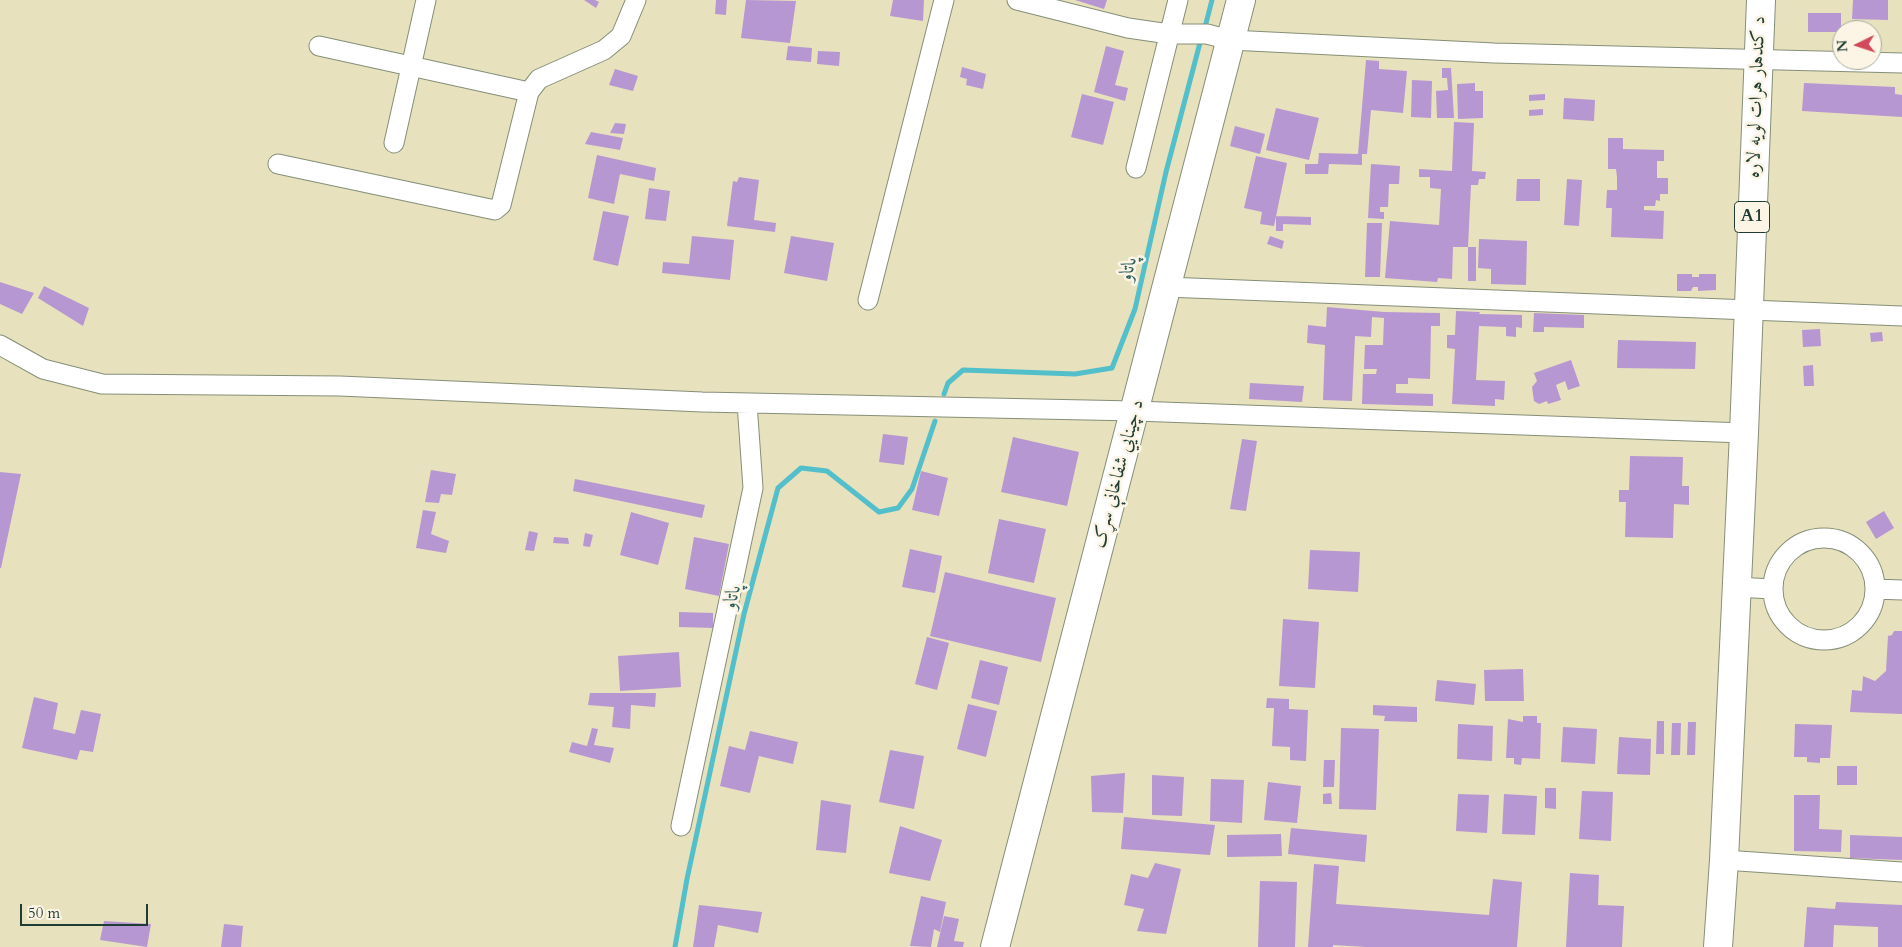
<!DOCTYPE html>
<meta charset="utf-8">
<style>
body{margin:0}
#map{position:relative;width:1902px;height:947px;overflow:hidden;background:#e8e1bd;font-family:Cardo,serif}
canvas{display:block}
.north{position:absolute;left:1832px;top:20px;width:50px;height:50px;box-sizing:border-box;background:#fcf5e5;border:1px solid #a4ab9e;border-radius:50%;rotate:266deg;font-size:14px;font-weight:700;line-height:20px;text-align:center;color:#1f3d34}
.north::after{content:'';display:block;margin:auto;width:18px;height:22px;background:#d1495b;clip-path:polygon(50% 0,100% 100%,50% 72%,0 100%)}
.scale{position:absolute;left:20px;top:904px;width:128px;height:22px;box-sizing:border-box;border:2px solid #1f3d34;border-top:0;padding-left:6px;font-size:15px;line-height:18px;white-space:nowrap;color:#1f3d34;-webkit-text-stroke:4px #fcf5e5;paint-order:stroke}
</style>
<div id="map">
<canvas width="1902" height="947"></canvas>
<div class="north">N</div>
<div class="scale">50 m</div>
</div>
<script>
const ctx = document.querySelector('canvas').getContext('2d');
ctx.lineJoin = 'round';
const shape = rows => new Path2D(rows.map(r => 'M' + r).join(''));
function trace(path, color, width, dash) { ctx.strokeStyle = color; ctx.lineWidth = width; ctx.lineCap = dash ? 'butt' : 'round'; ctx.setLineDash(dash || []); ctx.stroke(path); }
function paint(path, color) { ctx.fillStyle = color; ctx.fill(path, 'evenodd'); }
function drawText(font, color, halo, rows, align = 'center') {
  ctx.font = font + ' Cardo,Amiri,serif'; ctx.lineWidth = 5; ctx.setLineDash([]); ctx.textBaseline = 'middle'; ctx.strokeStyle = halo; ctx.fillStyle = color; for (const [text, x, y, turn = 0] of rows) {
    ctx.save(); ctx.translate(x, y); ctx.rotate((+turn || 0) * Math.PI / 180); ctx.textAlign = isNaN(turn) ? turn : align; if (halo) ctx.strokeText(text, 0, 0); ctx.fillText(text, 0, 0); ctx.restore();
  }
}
const stream = shape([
 [1204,31,1212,0],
 [944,394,948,383,963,370,1075,374,1112,368,1135,309,1166,172,1201,39],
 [675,947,687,879,744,614,778,488,801,468,827,471,879,512,898,508,912,489,935,421]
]);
const building = shape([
 [584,0,595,0,599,2,596,8],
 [716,0,727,0,726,15,715,14],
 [746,0,796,1,790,43,741,38],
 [893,0,924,0,923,21,890,16],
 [1075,0,1107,0,1104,9],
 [1853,0,1888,0,1888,20,1852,19],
 [1808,13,1841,13,1841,32,1808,32],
 [788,46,812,48,811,62,786,60],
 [1106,46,1124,51,1115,85,1128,88,1125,101,1094,92],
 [818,51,840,52,839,66,817,64],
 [1366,60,1379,61,1379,69,1407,71,1403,113,1371,110,1367,154,1362,154,1362,165,1329,164,1328,174,1305,174,1305,164,1318,164,1319,153,1358,154],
 [962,67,986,74,983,89,966,85,967,79,960,77],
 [1442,68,1451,68,1454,118,1437,118,1436,91,1448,90,1447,78,1442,78],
 [615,69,638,76,633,91,609,85],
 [1412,80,1432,81,1431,118,1411,117],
 [1475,83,1475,91,1483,91,1483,118,1458,119,1457,84],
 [1804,83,1895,87,1895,94,1902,95,1902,117,1802,111],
 [1082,94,1114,102,1103,145,1071,137],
 [1545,94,1545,100,1529,101,1529,95],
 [1564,98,1595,100,1594,121,1563,119],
 [1276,108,1319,118,1309,160,1266,150],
 [1543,109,1543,115,1529,116,1529,110],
 [1454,122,1474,123,1472,171,1486,172,1485,179,1479,179,1478,185,1471,185,1468,247,1476,247,1476,281,1468,281,1468,247,1453,247,1452,279,1438,278,1437,282,1385,278,1390,221,1439,225,1441,189,1430,188,1430,177,1419,177,1419,169,1452,171],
 [615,123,626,124,624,134,610,133],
 [1235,126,1265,134,1260,154,1230,146],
 [591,132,623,138,620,150,585,144],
 [1608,138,1623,138,1623,149,1664,150,1664,161,1657,161,1657,178,1668,178,1668,194,1660,194,1660,201,1656,200,1655,206,1644,206,1644,210,1664,211,1663,239,1611,237,1612,208,1606,208,1607,190,1617,190,1617,177,1616,169,1608,169],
 [597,155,656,168,654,181,620,174,614,204,588,198],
 [1256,156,1287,163,1274,226,1260,224,1262,212,1244,208],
 [1371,164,1400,166,1399,184,1389,184,1388,207,1380,207,1380,212,1384,212,1384,219,1368,218],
 [739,177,759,180,754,220,776,223,775,232,727,226,733,181,737,182],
 [1517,179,1540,179,1540,201,1516,201],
 [1567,179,1582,180,1579,226,1564,225],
 [649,188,670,191,666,221,645,219],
 [603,211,629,216,618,266,593,260],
 [1276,216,1311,217,1311,225,1283,224,1283,231,1276,231],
 [1367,223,1382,223,1380,277,1365,277],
 [692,236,734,240,730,280,662,273,663,262,689,264],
 [791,236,834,243,827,281,784,273],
 [1270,236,1284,241,1282,249,1267,244],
 [1479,239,1527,241,1526,285,1491,284,1491,269,1478,268],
 [1677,274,1692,274,1692,277,1699,277,1699,274,1716,274,1716,290,1698,291,1698,287,1693,287,1691,291,1677,291],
 [0,282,34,293,22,314,0,304],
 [44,286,89,308,83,326,38,298],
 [1327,307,1384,312,1440,313,1440,326,1431,326,1430,379,1408,378,1408,384,1396,384,1396,393,1433,394,1433,406,1362,404,1363,374,1376,374,1377,369,1364,369,1365,345,1383,345,1384,318,1372,317,1371,337,1355,336,1352,401,1323,400,1325,345,1307,343,1308,325,1326,327],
 [1456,311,1480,312,1479,314,1522,315,1522,328,1516,327,1516,337,1506,336,1506,327,1479,326,1476,380,1505,381,1504,400,1495,399,1495,406,1452,404,1455,349,1447,348,1447,335,1455,335],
 [1534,313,1584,315,1584,328,1544,327,1544,332,1533,332],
 [1820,329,1821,346,1803,347,1802,330],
 [1882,332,1883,341,1871,342,1870,333],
 [1618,340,1696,342,1695,369,1617,368],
 [1571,360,1580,386,1568,390,1565,381,1556,385,1561,400,1548,404,1547,401,1539,404,1534,401,1532,387,1537,381,1534,373],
 [1813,365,1814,386,1804,386,1803,366],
 [1250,383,1304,386,1302,402,1249,399],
 [883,434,908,437,904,465,879,462],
 [1013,437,1079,452,1067,506,1001,492],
 [1242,439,1257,441,1246,511,1230,509],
 [1630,456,1683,457,1682,486,1689,486,1689,505,1674,504,1673,538,1625,537,1626,502,1619,502,1619,490,1629,490],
 [431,470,456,474,452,495,441,494,439,503,425,502],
 [921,471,948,478,939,516,912,510],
 [0,472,21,474,1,568,0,568],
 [575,479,705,505,702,518,573,491],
 [423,510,436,512,431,534,449,541,446,553,416,548],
 [1884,511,1894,528,1876,539,1866,522],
 [631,512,669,523,658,565,620,555],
 [999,519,1046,529,1034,583,988,573],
 [529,531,538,533,534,551,525,550],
 [585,533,593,535,590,547,583,546],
 [554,537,568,538,569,544,553,543],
 [694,537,729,544,719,596,685,589],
 [910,549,942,556,935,593,902,587],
 [1310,550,1360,552,1358,592,1308,589],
 [945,572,1056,598,1041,662,930,636],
 [679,612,713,613,713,628,679,627],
 [1283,619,1319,622,1315,688,1279,686],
 [1894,631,1902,631,1902,714,1850,712,1852,690,1862,691,1863,676,1875,681,1886,671,1888,636,1892,635],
 [927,637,949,643,937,690,915,684],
 [679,652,681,687,620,691,618,656],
 [980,660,1008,667,999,705,971,698],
 [1523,669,1524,701,1485,701,1484,670],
 [1437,680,1476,684,1474,705,1435,701],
 [590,693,656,693,655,707,631,705,630,729,612,727,614,707,588,705],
 [34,697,58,703,53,729,75,734,81,710,101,714,93,752,80,750,77,760,22,748],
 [1267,698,1289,699,1289,709,1308,710,1306,761,1290,760,1290,747,1272,746,1274,708,1266,708],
 [968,704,997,711,986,757,957,749],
 [1373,705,1417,707,1417,722,1384,721,1385,716,1373,715],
 [1523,716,1537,716,1537,723,1541,723,1540,759,1522,758,1521,765,1514,764,1514,758,1506,758,1508,719,1523,722],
 [1657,721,1664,721,1664,754,1656,754],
 [1688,722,1696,722,1695,755,1687,755],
 [1672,723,1681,723,1680,755,1671,755],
 [1458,724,1493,726,1492,761,1457,759],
 [1795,724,1832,725,1830,758,1820,758,1820,763,1807,762,1807,757,1794,757],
 [1563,727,1597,729,1595,764,1561,762],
 [592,728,598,729,594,745,614,748,610,763,569,752,572,742,587,746],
 [1341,728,1379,729,1376,810,1339,809],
 [750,731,798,742,793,764,759,756,750,793,720,786,729,746,745,750],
 [1619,737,1651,739,1650,775,1617,774],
 [890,750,924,756,914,809,879,802],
 [1324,760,1335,760,1334,787,1323,787],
 [1837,766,1857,766,1857,785,1837,785],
 [1125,773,1123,813,1092,812,1091,776],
 [1152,775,1184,777,1182,816,1152,815],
 [1211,779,1244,780,1242,823,1210,821],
 [1268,782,1301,786,1297,823,1264,820],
 [1545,788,1556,788,1556,809,1545,808],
 [1582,791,1613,792,1611,841,1579,839],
 [1331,793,1332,804,1323,804,1323,794],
 [1458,794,1489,795,1487,833,1456,831],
 [1504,794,1537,796,1535,835,1502,834],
 [1794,795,1820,795,1819,829,1842,830,1841,852,1794,851],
 [821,800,851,805,846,853,816,850],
 [1124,817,1215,825,1210,855,1121,849],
 [900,826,942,840,930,881,889,873],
 [1291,828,1367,835,1365,862,1288,854],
 [1281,834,1282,856,1227,857,1227,835],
 [1850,835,1902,837,1902,860,1850,858],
 [1155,863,1181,869,1166,934,1137,931,1144,909,1124,905,1131,874,1148,878],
 [1314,864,1339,866,1336,904,1489,915,1493,879,1522,882,1517,947,1366,947,1333,945,1333,947,1308,947],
 [1570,873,1599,875,1598,905,1624,906,1622,947,1566,947],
 [1260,881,1297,882,1295,947,1258,947],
 [921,896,946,902,940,932,934,929,931,947,910,946],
 [1836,902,1902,905,1902,947,1878,947,1878,927,1834,925,1833,947,1804,947,1807,907,1835,909],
 [699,905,762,912,758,933,718,925,714,947,693,947],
 [944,916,959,919,954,941,964,942,963,947,937,947],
 [104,921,151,924,147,947,100,940],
 [224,924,243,926,241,947,221,947]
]);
const minor = shape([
 [1017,0,1128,28,1169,34,1207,34,1230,40,1494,53,1902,63],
 [319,46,529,92],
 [394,143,426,0],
 [278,164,495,210,501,205,529,92,539,79,604,50,621,36,636,0],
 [1136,168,1178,0],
 [1166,287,1902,316],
 [868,300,944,0],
 [0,345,43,369,102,384,340,386,702,402,1135,411,1744,433],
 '1773 589a51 51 0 1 1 102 0a51 51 0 1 1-102 0Z',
 [1737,587,1772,589],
 [1875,589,1902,590],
 [681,826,753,488,747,403],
 [1724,860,1902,872]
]);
const primary = shape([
 [995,947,1241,0],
 [1718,947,1724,860,1744,433,1761,0]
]);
const shields = [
 [1752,217,35]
];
const shieldNames = [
 ["A1",1752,217]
];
const streetNames = [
 ["د کندهار هرات لویه لاره",1757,97,-88],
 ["د چينايي شفاخانې سړک",1119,474,-75]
];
const waterNames = [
 ["پاتاو",1129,269,-77],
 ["پاتاو",733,597,-76]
];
trace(stream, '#52bfcb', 5);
paint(building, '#b797d1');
trace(minor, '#848f78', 21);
trace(primary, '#848f78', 30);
trace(minor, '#fff', 19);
trace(primary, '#fff', 28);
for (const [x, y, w] of shields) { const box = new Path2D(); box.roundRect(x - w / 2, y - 15.5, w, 31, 4); ctx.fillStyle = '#fcf5e5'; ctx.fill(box); trace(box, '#1f3d34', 1); }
drawText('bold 18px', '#1f3d34', null, shieldNames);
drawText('19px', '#1f3d34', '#fcf5e5', streetNames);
drawText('italic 20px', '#2c5e5a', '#fcf5e5', waterNames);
</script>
